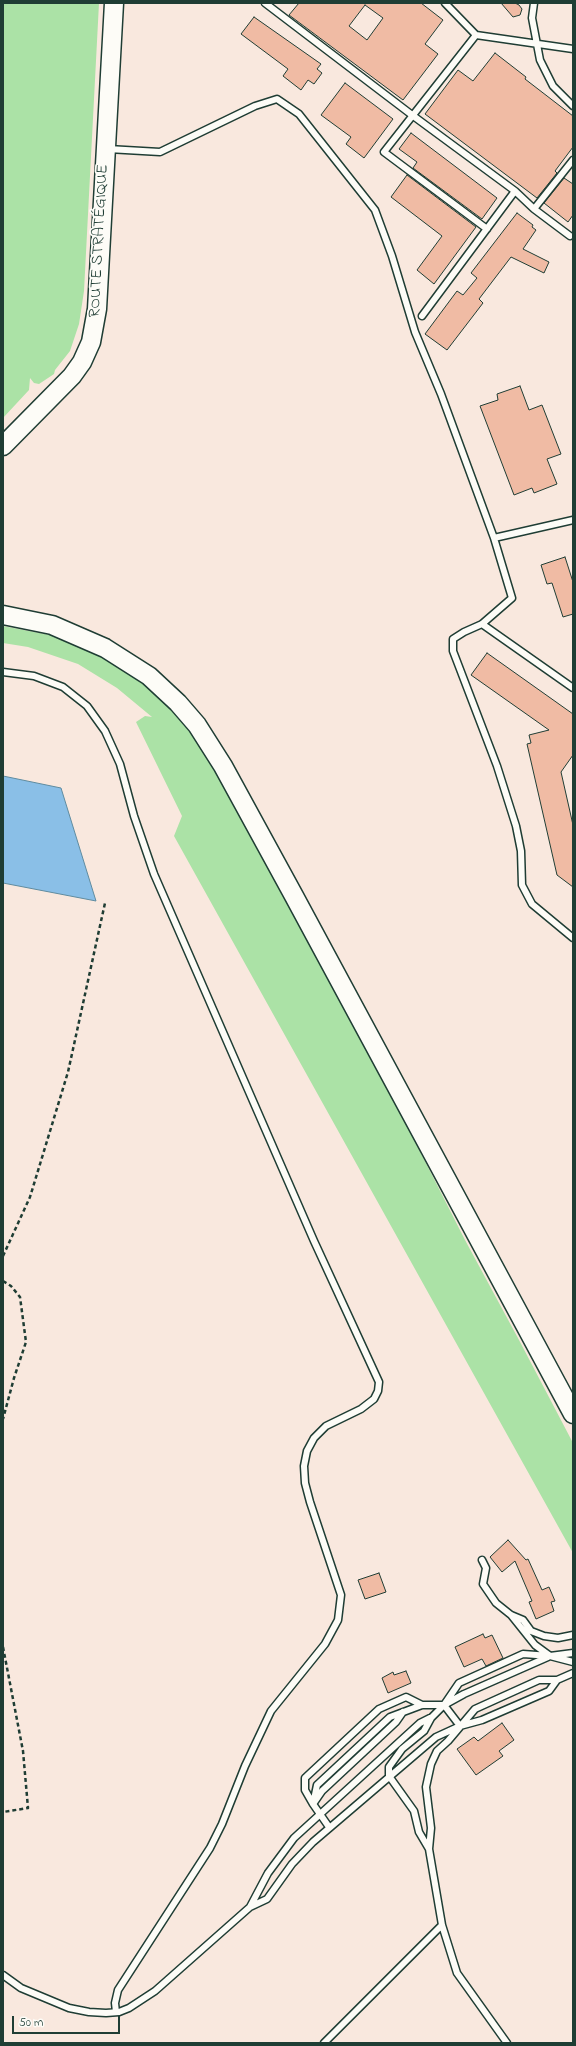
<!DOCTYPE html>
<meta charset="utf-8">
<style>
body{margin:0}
#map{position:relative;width:576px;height:2046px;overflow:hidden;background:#f9e8de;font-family:"Indie Flower",sans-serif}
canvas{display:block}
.frame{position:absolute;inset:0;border:4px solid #1f3d34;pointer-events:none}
.scale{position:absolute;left:12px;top:2016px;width:108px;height:18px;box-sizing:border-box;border:2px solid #1f3d34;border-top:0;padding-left:5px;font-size:12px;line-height:14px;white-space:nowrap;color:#1f3d34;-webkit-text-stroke:3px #fdfcf7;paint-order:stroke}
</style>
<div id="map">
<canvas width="576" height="2046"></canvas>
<div class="frame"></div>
<div class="scale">50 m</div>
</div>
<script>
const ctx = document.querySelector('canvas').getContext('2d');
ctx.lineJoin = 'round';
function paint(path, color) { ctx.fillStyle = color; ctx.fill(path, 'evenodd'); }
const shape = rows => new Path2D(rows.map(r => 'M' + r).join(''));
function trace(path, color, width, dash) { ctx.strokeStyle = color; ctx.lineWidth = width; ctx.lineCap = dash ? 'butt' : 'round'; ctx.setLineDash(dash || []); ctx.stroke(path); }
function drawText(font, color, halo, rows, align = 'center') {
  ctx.font = font + ' "Indie Flower",sans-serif'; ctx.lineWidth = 3.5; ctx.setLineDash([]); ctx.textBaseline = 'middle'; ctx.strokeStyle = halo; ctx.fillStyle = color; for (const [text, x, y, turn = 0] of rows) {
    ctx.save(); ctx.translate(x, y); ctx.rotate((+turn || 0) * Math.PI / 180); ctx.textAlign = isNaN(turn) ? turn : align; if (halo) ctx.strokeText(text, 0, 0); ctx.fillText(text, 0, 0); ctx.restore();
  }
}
const green = shape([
 [3,3,99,3,84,291,79,324,70,351,55,370,54,374,39,384,34,383,30,378,29,390,3,418],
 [3,626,55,636,93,651,129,673,152,689,183,721,204,749,364,1041,465,1240,519,1340,573,1443,573,1553,174,836,182,816,136,722,145,716,152,717,117,688,78,664,28,647,3,643]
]);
const water = shape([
 [3,776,61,788,96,901,3,883,3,776]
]);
const building = shape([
 [299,3,421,3,443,20,425,44,438,54,403,100,289,15,299,3],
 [365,5,383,18,367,40,349,26,365,5],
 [501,3,515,3,519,5,522,9,520,15,513,17,501,3],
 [254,17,321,64,317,69,322,73,314,84,308,80,301,90,283,76,288,69,241,34,254,17],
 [495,53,526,77,525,79,573,116,573,147,555,171,557,173,537,198,425,114,458,70,473,81,495,53],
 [345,83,393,119,364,158,346,144,351,137,321,115,345,83],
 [411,133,497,198,482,219,413,168,417,162,399,149,411,133],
 [407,175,476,227,434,284,417,270,442,236,391,197,407,175],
 [564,178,573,184,573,215,568,222,544,203,564,178],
 [517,213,533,225,532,227,536,230,523,249,549,262,544,273,511,257,479,299,483,303,447,350,425,334,457,291,463,295,477,278,471,273,517,213],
 [520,386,529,410,542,405,561,454,547,459,557,484,534,493,532,488,514,495,480,406,498,400,497,394,520,386],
 [565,557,573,582,573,614,563,617,552,583,547,584,541,565,565,557],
 [487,653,573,714,573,755,561,772,573,825,573,887,557,875,527,744,531,743,529,735,549,730,471,675,487,653],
 [508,1540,526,1560,528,1559,542,1590,549,1587,555,1601,551,1602,554,1611,536,1619,529,1602,532,1601,515,1561,502,1572,490,1557,508,1540],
 [379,1573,386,1592,365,1599,358,1580,379,1573],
 [483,1634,485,1638,492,1635,503,1658,486,1666,482,1659,464,1667,455,1647,483,1634],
 [406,1671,411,1683,388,1693,382,1678,393,1672,394,1675,406,1671],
 [502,1723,514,1740,499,1751,503,1756,476,1775,457,1749,474,1737,478,1741,502,1723]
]);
const path = shape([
 [3,1256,30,1197,68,1072,105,903],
 [3,1281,11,1286,20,1297,26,1342,14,1378,3,1419],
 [3,1647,23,1751,28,1808,3,1812]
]);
const lane = shape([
 [265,3,412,115,515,191,534,209,570,236],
 [445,3,476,35,384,152,487,229],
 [534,3,532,18,540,60,553,86,573,106],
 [476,35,573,49],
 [108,149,160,152,255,106,277,99,299,114,375,210,392,256,415,332,441,394,494,538,512,598,482,624,464,632,453,639,453,651,497,766,516,826,521,851,522,885,532,904,573,938],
 [534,209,573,160],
 [422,316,515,191],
 [494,538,573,520],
 [482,624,573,688],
 [3,672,34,676,63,687,87,706,105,731,120,764,134,816,154,874,314,1241,379,1382,378,1391,374,1399,361,1409,326,1426,314,1438,307,1451,304,1466,305,1483,310,1502,341,1595,338,1620,325,1644,271,1711,245,1766,222,1824,210,1848,118,1990,115,2003,116,2012],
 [482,1560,486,1568,483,1584,496,1603,511,1615,523,1620,531,1631,544,1636,558,1638,573,1635],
 [511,1615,535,1645,550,1656,573,1662],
 [444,1705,460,1726],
 [313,1804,317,1785,390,1717,422,1705,444,1705,464,1694,548,1657],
 [313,1804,305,1790,305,1778,379,1709,406,1697,422,1705],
 [329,1827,313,1804,322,1791,396,1722,403,1712],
 [429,1849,419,1832,414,1811,389,1776,389,1767,402,1749,424,1731,431,1718,444,1705,459,1683,523,1654,550,1656,573,1653],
 [250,1907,268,1873,294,1838,420,1723,430,1718],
 [3,1975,21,1988,69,2008,89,2012,106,2013,119,2012,129,2008,155,1991,250,1907,267,1899,292,1864,313,1842,436,1737,460,1726,482,1720,549,1691,557,1680,573,1673],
 [324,2043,442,1925],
 [507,2043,457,1973,442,1925,429,1849,431,1828,426,1787,431,1764,437,1751,448,1741,475,1709,539,1680,557,1680]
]);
const secondary = shape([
 [3,446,72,376,82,362,91,342,97,309,114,3],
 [3,615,52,625,105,648,149,676,178,703,197,725,223,766,294,896,573,1414]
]);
const streetNames = [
 ["ROUTE STRATÉGIQUE",100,241,-87]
];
paint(green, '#abe2a6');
paint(water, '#8abfe7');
trace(water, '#5f8b9f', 1);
paint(building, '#f0bba4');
trace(building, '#1f3d34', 1);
trace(lane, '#1f3d34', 9);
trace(secondary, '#1f3d34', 21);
trace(path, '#1f3d34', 2.5, [4, 3]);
trace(lane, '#fdfcf7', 6);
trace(secondary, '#fdfcf7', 18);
drawText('16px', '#1f3d34', '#fdfcf7', streetNames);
</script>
